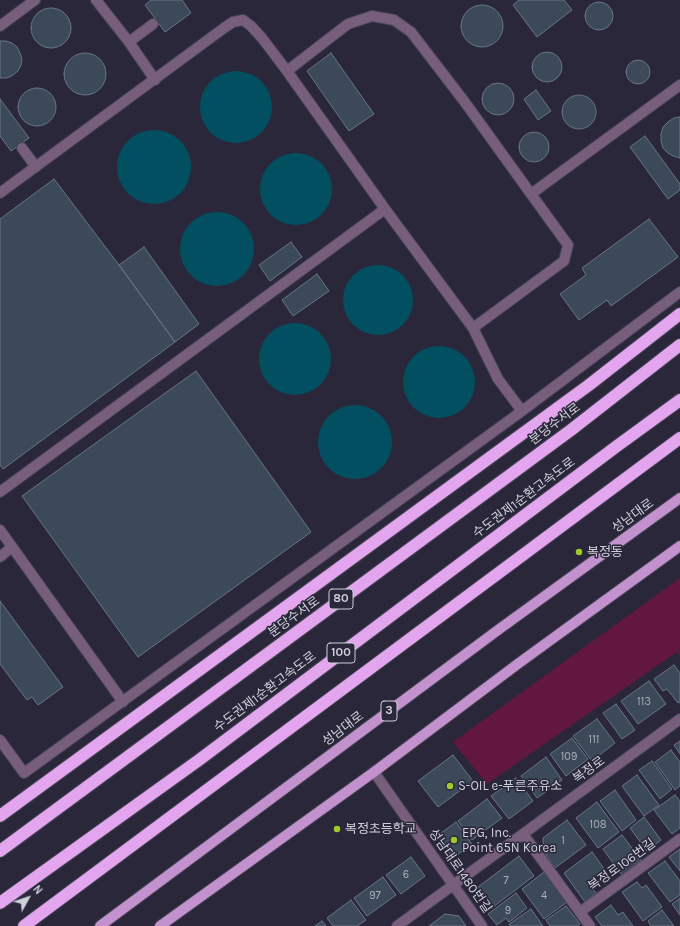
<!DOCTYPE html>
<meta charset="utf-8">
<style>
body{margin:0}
#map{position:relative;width:680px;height:926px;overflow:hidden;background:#292739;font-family:Karla,sans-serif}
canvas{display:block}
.north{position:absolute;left:8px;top:878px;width:40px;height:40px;-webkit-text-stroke:3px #292739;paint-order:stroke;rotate:50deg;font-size:11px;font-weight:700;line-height:16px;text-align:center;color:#d0d0dc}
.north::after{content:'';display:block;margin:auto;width:14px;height:18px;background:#d0d0dc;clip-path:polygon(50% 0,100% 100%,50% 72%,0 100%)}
</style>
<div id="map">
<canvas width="680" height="926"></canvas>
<div class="north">N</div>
</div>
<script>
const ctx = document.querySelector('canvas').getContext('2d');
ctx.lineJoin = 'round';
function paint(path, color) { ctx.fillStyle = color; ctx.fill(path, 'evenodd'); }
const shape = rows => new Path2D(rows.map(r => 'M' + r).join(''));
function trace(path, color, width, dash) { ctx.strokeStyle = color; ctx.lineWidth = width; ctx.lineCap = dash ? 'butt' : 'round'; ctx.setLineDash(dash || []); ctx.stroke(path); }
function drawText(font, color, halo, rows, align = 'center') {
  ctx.font = font + ' Karla,"Noto Sans KR",sans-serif'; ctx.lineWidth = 3; ctx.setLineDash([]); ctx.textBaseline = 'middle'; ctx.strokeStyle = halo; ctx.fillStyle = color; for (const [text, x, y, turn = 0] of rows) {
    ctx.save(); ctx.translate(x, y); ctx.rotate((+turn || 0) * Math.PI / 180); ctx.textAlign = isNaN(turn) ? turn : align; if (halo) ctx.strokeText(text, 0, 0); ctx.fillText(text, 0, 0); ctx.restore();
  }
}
const green = shape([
 [680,578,680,656,677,652,487,784,453,742]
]);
const water = shape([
 '200 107a36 36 0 1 1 72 0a36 36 0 1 1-72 0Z',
 '117 167a37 37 0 1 1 74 0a37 37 0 1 1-74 0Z',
 '260 189a36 36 0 1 1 72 0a36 36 0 1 1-72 0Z',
 '180 249a37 37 0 1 1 74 0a37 37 0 1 1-74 0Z',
 '343 300a35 35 0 1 1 70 0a35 35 0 1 1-70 0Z',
 '259 359a36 36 0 1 1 72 0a36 36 0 1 1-72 0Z',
 '403 382a36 36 0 1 1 72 0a36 36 0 1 1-72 0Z',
 '318 442a37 37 0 1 1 74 0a37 37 0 1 1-74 0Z'
]);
const building = shape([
 [151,0,182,0,191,13,165,32,145,5,151,0],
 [519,0,564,0,572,10,537,37,513,5,519,0],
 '585 16a14 14 0 1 1 28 0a14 14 0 1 1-28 0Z',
 '461 26a21 21 0 1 1 42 0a21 21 0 1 1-42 0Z',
 '31 28a20 20 0 1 1 40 0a20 20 0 1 1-40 0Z',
 [0,41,6,41,12,43,17,47,20,53,22,59,21,65,18,71,13,75,7,78,0,78,0,41],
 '532 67a15 15 0 1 1 30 0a15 15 0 1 1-30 0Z',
 [331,53,374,114,349,131,307,71,331,53],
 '64 74a21 21 0 1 1 42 0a21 21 0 1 1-42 0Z',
 '626 72a12 12 0 1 1 24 0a12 12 0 1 1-24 0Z',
 '482 99a16 16 0 1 1 32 0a16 16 0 1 1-32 0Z',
 '18 107a19 19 0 1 1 38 0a19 19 0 1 1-38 0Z',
 [536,90,551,111,538,120,524,99,536,90],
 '562 112a17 17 0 1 1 34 0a17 17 0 1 1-34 0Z',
 [0,99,29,138,11,151,0,136,0,99],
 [680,117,680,158,673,156,668,153,663,148,661,141,661,134,663,127,668,122,674,118,680,117],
 '519 147a15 15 0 1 1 30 0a15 15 0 1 1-30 0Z',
 [645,136,680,184,680,190,668,199,630,147,645,136],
 [54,179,119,265,175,342,3,469,0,465,0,219,54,179],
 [649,219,678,257,611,306,607,300,579,320,560,294,586,275,582,268,649,219],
 [291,242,302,257,270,281,259,265,291,242],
 [144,247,199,324,175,342,119,265,144,247],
 [317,274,329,291,293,316,282,300,317,274],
 [196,371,311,532,138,657,22,496,196,371],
 [0,601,63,687,38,705,32,697,27,700,0,664,0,601],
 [674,665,680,673,680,702,678,703,667,689,663,691,654,679,674,665],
 [649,681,666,704,638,724,621,701,649,681],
 [616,704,635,730,622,739,603,713,616,704],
 [597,719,615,743,592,761,573,736,597,719],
 [572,738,588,759,566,776,550,754,572,738],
 [680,741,680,754,674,745,680,741],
 [671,750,680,762,680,786,675,790,655,762,671,750],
 [453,755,473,781,438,807,418,781,453,755],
 [546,757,562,780,537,798,521,776,546,757],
 [652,761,672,789,660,799,639,770,652,761],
 [637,775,659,805,644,816,622,786,637,775],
 [516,778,533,801,509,819,491,796,516,778],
 [615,790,636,820,622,831,600,801,615,790],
 [675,795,680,801,680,828,672,834,654,810,675,795],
 [487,799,502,818,472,840,458,821,487,799],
 [597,802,619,832,598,848,576,818,597,802],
 [644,817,661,840,647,851,630,828,644,817],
 [567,820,586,845,555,868,544,852,543,838,567,820],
 [456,822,472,844,453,858,437,836,456,822],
 [622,835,641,860,622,875,603,849,622,835],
 [680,849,680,871,669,857,680,849],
 [592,852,605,870,588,882,596,893,585,902,564,873,592,852],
 [519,856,534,876,493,907,478,887,519,856],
 [411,857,425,876,401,894,386,875,411,857],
 [665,861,680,881,680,895,670,902,648,873,665,861],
 [544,872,567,902,544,919,522,889,544,872],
 [383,877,396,895,367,916,354,898,383,877],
 [637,882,642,888,646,885,662,907,643,921,622,892,637,882],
 [516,893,527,908,509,922,506,918,497,925,488,914,516,893],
 [680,898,680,915,672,904,680,898],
 [351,900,366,920,357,926,333,926,327,918,351,900],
 [611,905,618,915,623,912,633,926,602,926,595,917,611,905],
 [566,906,580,924,577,926,550,926,546,920,566,906],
 [531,909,543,926,510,926,509,924,531,909],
 [662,910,674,926,651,926,648,921,662,910],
 [445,914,459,916,466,926,429,926,445,914],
 [322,921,326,926,315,926,322,921]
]);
const minor = shape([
 [96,0,129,42,155,80],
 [0,26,35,0],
 [129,42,153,24],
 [287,71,348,24,372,16,394,20,411,32,464,101,531,194],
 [22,148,36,167],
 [0,193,224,28,233,22,243,20,251,26,262,38,287,71,385,209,473,328,498,379,522,411],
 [473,328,564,261,568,245,531,194,680,85],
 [0,492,385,209],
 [0,530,123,702],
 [0,557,12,547],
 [0,740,24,773,522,411,680,292],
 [374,772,482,926],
 [523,834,590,926],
 [580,912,680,839],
 [397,926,680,719]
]);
const major = shape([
 [100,926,498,630,680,498],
 [160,926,374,772,519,663,680,546]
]);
const highway = shape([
 [0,816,589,385,680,314],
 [0,851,571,430,680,345],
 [0,903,199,760,617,446,680,400],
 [24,926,680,438]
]);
const markers = [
 [579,552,4,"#a1c92a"],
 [450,786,4,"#a1c92a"],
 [337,829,4,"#a1c92a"],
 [454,840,4,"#a1c92a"]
];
const numberNames = [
 ["113",644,702],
 ["111",594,740],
 ["109",569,757],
 ["108",598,825],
 ["1",563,841],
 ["6",406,875],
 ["7",506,881],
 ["97",375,896],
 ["4",544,896],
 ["9",508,911]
];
const shields = [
 [341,599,24],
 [341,653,28],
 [389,711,16]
];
const shieldNames = [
 ["80",341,599],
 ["100",341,653],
 ["3",389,711]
];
const streetNames = [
 ["분당수서로",555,424,-37],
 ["수도권제1순환고속도로",524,498,-37],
 ["성남대로",633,516,-36],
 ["분당수서로",294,617,-36],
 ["수도권제1순환고속도로",265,692,-37],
 ["성남대로",343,729,-37],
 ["복정로",589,770,-36],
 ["복정로106번길",622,865,-36],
 ["성남대로1480번길",460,871,55]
];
const poiNames = [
 ["복정동",587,552],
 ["S-OIL e-푸른주유소",458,786],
 ["복정초등학교",345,829],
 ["EPG, Inc.",462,833],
 ["Point 65N Korea",462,848]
];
paint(green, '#62183e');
paint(water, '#034f62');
paint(building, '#3c4959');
trace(building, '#687688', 1);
trace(minor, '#444253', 12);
trace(major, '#444253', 12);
trace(highway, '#444253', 14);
trace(minor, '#775e7c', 10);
trace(major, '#c391ce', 10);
trace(highway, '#e2a5ee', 12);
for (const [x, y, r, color] of markers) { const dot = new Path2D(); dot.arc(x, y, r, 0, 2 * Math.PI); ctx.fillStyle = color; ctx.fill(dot); trace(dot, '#292739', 1.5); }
drawText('11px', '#abaebb', null, numberNames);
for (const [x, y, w] of shields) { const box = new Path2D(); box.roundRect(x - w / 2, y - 10, w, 20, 3); ctx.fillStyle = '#292739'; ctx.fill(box); trace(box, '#d0d0dc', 1); }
drawText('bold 12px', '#d0d0dc', null, shieldNames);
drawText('13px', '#d0d0dc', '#292739', streetNames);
drawText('13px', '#d0d0dc', '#292739', poiNames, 'left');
</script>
